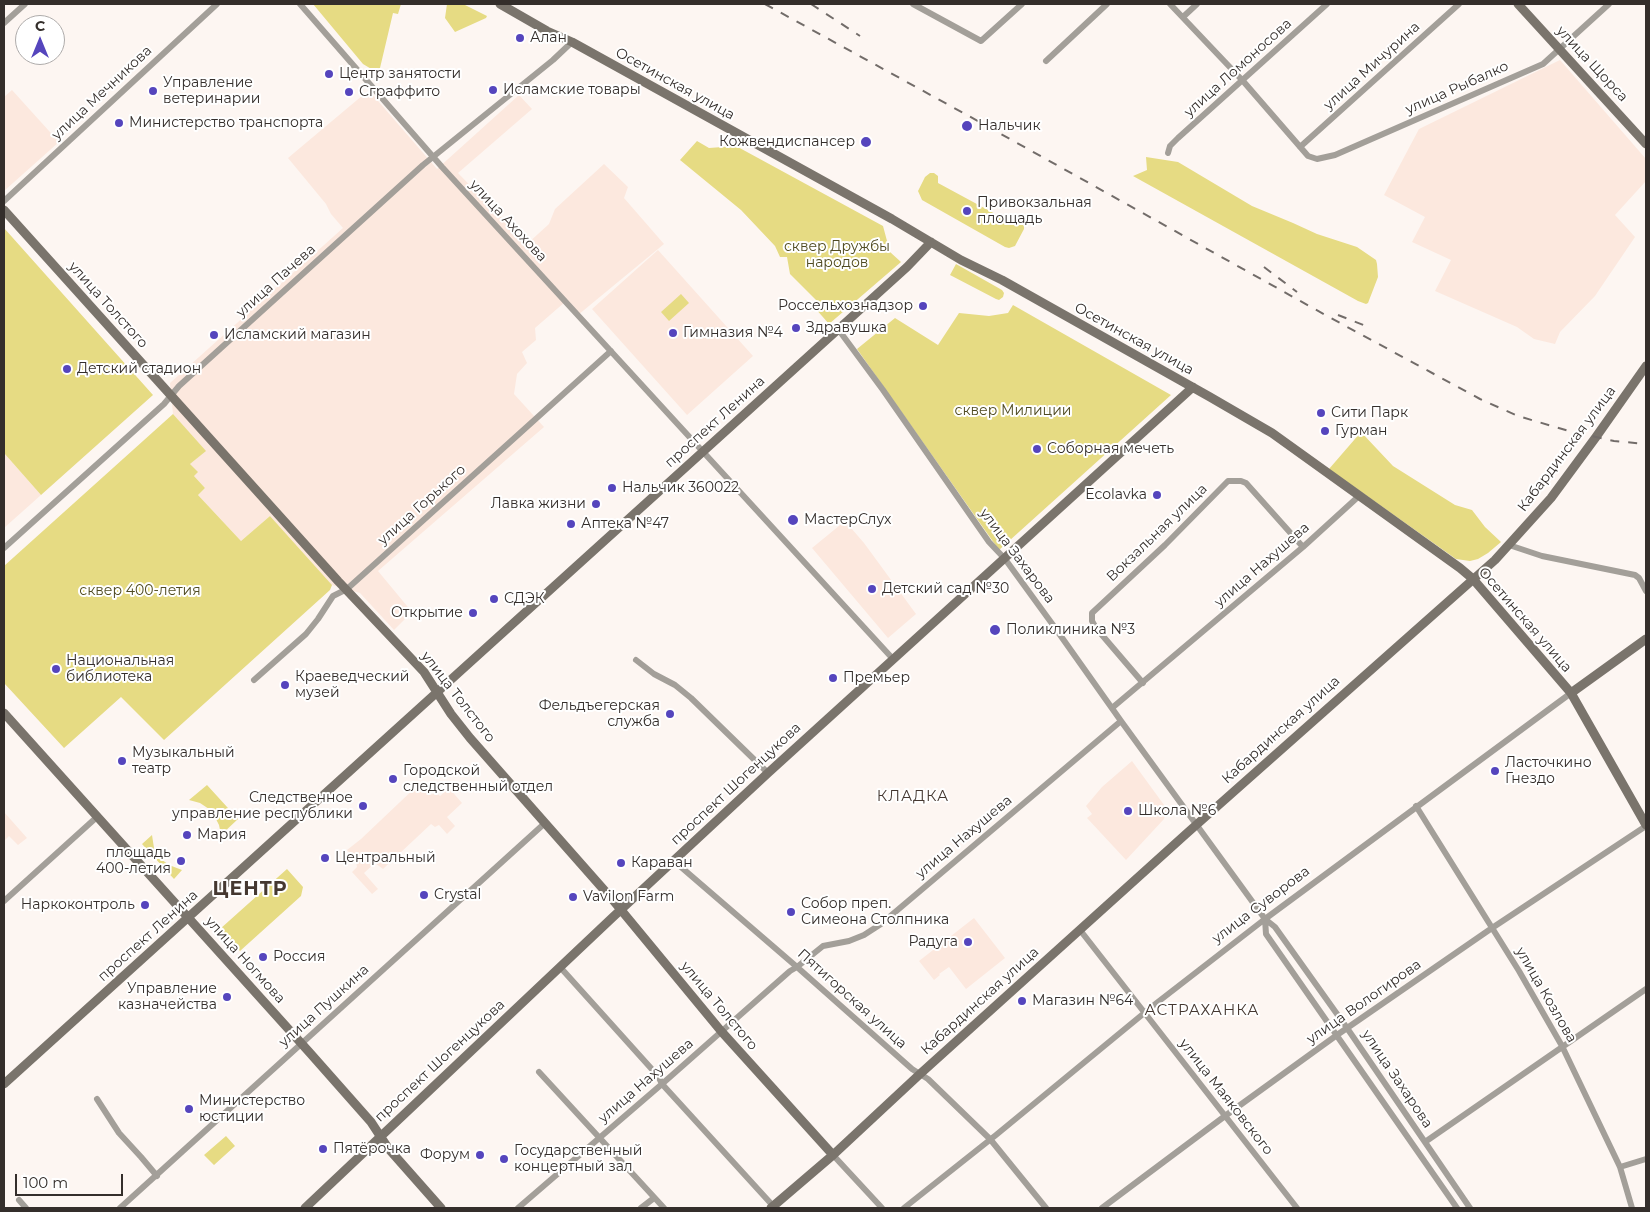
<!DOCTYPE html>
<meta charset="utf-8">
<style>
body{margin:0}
#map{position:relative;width:1650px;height:1212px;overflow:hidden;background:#fdf6f2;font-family:Montserrat,sans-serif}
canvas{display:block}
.frame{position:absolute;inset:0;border:5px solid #342e2b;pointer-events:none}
.north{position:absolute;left:15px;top:15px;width:50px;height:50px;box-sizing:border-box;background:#fff;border:1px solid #aeabaa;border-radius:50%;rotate:0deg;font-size:14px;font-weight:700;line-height:20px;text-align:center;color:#342e2b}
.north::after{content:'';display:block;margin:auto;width:18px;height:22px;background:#5545bd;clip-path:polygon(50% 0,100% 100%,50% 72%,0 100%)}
.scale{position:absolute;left:15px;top:1174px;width:108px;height:22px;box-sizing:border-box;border:2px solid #342e2b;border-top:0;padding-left:6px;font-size:15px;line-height:18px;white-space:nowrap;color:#342e2b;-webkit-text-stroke:4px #fff;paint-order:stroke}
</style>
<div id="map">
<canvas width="1650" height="1212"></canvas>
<div class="frame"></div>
<div class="north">С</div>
<div class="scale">100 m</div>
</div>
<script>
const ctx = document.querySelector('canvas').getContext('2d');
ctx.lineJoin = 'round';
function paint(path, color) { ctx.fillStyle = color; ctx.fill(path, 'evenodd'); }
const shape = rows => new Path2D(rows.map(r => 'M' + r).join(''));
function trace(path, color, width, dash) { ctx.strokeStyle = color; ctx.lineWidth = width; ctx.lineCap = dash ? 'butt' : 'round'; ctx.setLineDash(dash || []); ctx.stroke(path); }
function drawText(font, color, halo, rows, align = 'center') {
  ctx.font = font + ' Montserrat,sans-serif'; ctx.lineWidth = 4; ctx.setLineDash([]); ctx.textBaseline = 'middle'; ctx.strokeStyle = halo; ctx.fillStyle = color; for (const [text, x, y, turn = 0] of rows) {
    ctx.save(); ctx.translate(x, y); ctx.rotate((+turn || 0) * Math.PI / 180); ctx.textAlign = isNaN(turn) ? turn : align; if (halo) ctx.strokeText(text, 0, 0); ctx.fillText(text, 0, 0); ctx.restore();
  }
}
const built = shape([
 [1560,60,1646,159,1646,181,1615,215,1635,237,1595,296,1560,332,1555,344,1534,339,1517,327,1435,291,1451,260,1412,242,1425,217,1384,195,1419,129],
 [12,90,59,142,4,191,4,97],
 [372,94,437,169,519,95,532,109,458,173,527,244,549,224,555,209,604,164,628,187,624,198,664,244,578,315,565,302,535,328,536,340,522,352,527,363,517,374,514,394,544,427,378,571,412,612,394,630,360,593,332,585,270,516,241,541,198,495,205,488,194,476,190,464,205,451,173,414,170,383,343,228,331,214,326,204,288,158,363,95],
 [658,250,753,356,687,415,592,309],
 [4,453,41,495,4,528],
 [845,521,864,543,916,614,888,638,812,548],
 [1132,761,1167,809,1164,819,1126,860,1087,818,1092,814,1086,806,1102,787],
 [419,784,429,795,437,793,440,796,449,788,462,803,447,817,455,826,447,834,439,825,435,827,431,824,383,869,375,863,364,873,378,889,372,894,352,872,357,867,356,861,347,850,361,839],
 [4,812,27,838,18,845,9,836,4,841],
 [974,918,1005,958,966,989,949,967,939,974,940,975,934,980,919,961]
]);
const green = shape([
 [313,4,401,4,398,14,393,13,380,68,373,70,363,64],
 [447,4,463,4,487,16,486,18,455,32,445,18],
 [697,141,709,148,736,146,883,226,890,252,901,262,829,324,815,308,819,303,790,274,787,257,780,257,775,246,741,210,680,160],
 [1146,157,1178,162,1252,206,1293,223,1317,234,1357,247,1376,260,1377,264,1378,277,1368,303,1366,304,1358,301,1133,176,1147,170],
 [930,173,934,173,938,176,938,183,1012,223,1018,221,1022,222,1024,226,1024,229,1015,246,1009,248,1005,247,922,200,918,191,925,177],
 [4,228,153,395,41,495,4,453],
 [956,264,1002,290,1004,293,1003,297,999,300,996,299,950,275],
 [681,294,689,303,669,321,661,312],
 [1013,305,1171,395,999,550,857,349,895,318,938,345,959,313,989,316,1008,313],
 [173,414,206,451,190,464,198,472,194,476,205,488,198,495,241,541,270,516,332,585,330,590,164,740,121,697,64,748,4,683,4,566],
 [1361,432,1393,466,1455,505,1472,510,1485,527,1501,542,1488,553,1478,559,1470,561,1456,559,1329,469],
 [207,785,238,819,221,835,219,825,212,811,200,803,189,800],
 [152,835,154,848,161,859,169,865,182,870,174,879,142,844],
 [287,869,303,887,301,896,240,951,220,929],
 [226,1136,235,1146,214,1165,204,1155]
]);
const street = shape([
 [300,4,442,167,893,659],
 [913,4,981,41,1022,4],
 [1170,4,1243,81,1308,156,1317,159,1335,155,1543,64,1609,4],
 [1183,17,1197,4],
 [4,23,25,4],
 [1046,61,1107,4],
 [1300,147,1459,4],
 [1168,153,1170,146,1178,138,1327,4],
 [4,201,217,4],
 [838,329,883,390,989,542,1005,559,1053,625,1121,721,1265,919,1275,927,1347,1028,1470,1208],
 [1509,545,1542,556,1635,575,1639,578,1646,591],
 [4,548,164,404,179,386,423,165,553,60,572,42],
 [636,660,654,674,675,685,691,698,768,773],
 [254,680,306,634,318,619,333,596,347,589,611,351],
 [1143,683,1096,628,1092,621,1092,613,1165,545,1228,481,1241,481,1246,483,1303,547],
 [1112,708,1303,547,1359,496],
 [1416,806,1519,971,1562,1046,1620,1167,1632,1208],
 [674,861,797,967,912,1069,928,1079,990,1139,1046,1208],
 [4,901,98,816],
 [1265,919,1266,934,1457,1208],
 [1080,930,1297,1208],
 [560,967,658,1076,662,1084,775,1208],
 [539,1072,664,1208],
 [97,1099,119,1133,141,1157,157,1176],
 [1425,1142,1646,989],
 [833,1155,882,1208],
 [1620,1167,1646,1159],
 [19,1200,26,1208],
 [120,1208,545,823],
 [518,1208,662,1084,790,971,797,967,823,946,849,941,864,935,881,924,1121,721],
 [641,1208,654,1198],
 [904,1208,996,1135,1154,1005,1265,919,1571,693],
 [1102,1208,1225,1116,1337,1035,1492,928,1646,826]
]);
const secondary = shape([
 [500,4,547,31,572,42,892,219,961,260,1002,280,1210,397,1272,433,1460,568,1473,579,1571,693,1646,825],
 [1518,4,1646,144],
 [4,210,338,581,424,672,451,714,470,738,612,899,721,1031,833,1155],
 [1571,693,1646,639],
 [4,713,310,1053,371,1122,388,1148,441,1208],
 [4,1084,907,267,931,242],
 [305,1208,613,917,768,773,1193,387],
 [771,1208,833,1155,920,1074,1186,834,1495,560,1551,498,1596,437,1646,366]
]);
const rail = shape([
 [765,4,967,115,1329,317,1480,399,1518,416,1569,431,1614,441,1646,444],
 [811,4,860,36],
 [1264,267,1297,292],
 [1338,315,1371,328]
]);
const markers = [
 [520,38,5,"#5545bd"],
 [329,74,5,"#5545bd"],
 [493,90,5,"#5545bd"],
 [153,91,5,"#5545bd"],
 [349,92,5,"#5545bd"],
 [119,123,5,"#5545bd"],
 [967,126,6,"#5545bd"],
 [866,142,6,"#5545bd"],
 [967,211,5,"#5545bd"],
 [923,306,5,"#5545bd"],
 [796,328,5,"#5545bd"],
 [673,333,5,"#5545bd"],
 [214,335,5,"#5545bd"],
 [67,369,5,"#5545bd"],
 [1321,413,5,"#5545bd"],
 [1325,431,5,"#5545bd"],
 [1037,449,5,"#5545bd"],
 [612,488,5,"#5545bd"],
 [1157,495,5,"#5545bd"],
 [596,504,5,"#5545bd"],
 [793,520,6,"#5545bd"],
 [571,524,5,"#5545bd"],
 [872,589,5,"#5545bd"],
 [494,599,5,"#5545bd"],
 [473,613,5,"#5545bd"],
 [995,630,6,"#5545bd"],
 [56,669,5,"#5545bd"],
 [833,678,5,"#5545bd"],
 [285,685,5,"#5545bd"],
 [670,714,5,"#5545bd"],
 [122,761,5,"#5545bd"],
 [1495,771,5,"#5545bd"],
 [393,779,5,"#5545bd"],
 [363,806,5,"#5545bd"],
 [1128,811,5,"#5545bd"],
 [187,835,5,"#5545bd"],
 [325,858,5,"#5545bd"],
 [181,861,5,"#5545bd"],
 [621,863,5,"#5545bd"],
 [424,895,5,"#5545bd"],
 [573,897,5,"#5545bd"],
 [145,905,5,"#5545bd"],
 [791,912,5,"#5545bd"],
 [968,942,5,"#5545bd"],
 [263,957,5,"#5545bd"],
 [227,997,5,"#5545bd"],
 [1022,1001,5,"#5545bd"],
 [189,1109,5,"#5545bd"],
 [323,1149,5,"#5545bd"],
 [480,1155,5,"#5545bd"],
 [504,1159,5,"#5545bd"]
];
const poiNames = [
 ["Алан",530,38],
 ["Центр занятости",339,74],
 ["Управление",163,83],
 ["ветеринарии",163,99],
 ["Исламские товары",503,90],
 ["Сграффито",359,92],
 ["Министерство транспорта",129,123],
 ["Нальчик",978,126],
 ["Кожвендиспансер",855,142,"right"],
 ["Привокзальная",977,203],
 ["площадь",977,219],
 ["Россельхознадзор",913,306,"right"],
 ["Здравушка",806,328],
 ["Гимназия №4",683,333],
 ["Исламский магазин",224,335],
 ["Детский стадион",77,369],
 ["Сити Парк",1331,413],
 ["Гурман",1335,431],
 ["Соборная мечеть",1047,449],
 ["Нальчик 360022",622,488],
 ["Ecolavka",1147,495,"right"],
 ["Лавка жизни",586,504,"right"],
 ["МастерСлух",804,520],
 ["Аптека №47",581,524],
 ["Детский сад №30",882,589],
 ["СДЭК",504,599],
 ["Открытие",463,613,"right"],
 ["Поликлиника №3",1006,630],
 ["Национальная",66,661],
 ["библиотека",66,677],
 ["Краеведческий",295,677],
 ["музей",295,693],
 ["Премьер",843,678],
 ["Фельдъегерская",660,706,"right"],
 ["служба",660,722,"right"],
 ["Музыкальный",132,753],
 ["театр",132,769],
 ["Ласточкино",1505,763],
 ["Гнездо",1505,779],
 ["Городской",403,771],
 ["следственный отдел",403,787],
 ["Следственное",353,798,"right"],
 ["управление республики",353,814,"right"],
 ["Школа №6",1138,811],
 ["Мария",197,835],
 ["площадь",171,853,"right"],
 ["400-летия",171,869,"right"],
 ["Центральный",335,858],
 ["Караван",631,863],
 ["Crystal",434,895],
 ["Vavilon Farm",583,897],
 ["Собор преп.",801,904],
 ["Симеона Столпника",801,920],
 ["Наркоконтроль",135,905,"right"],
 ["Радуга",958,942,"right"],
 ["Россия",273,957],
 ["Управление",217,989,"right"],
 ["казначейства",217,1005,"right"],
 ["Магазин №64",1032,1001],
 ["Министерство",199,1101],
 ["юстиции",199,1117],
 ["Пятёрочка",333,1149],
 ["Государственный",514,1151],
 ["концертный зал",514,1167],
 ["Форум",470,1155,"right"]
];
const streetNames = [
 ["улица Щорса",1592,64,47],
 ["улица Мичурина",1372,66,-42],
 ["улица Ломоносова",1238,68,-42],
 ["Осетинская улица",675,84,29],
 ["улица Рыбалко",1457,88,-24],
 ["улица Мечникова",102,93,-43],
 ["улица Ахохова",508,221,47],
 ["улица Пачева",276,281,-42],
 ["улица Толстого",108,305,48],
 ["Осетинская улица",1134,339,29],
 ["проспект Ленина",715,422,-42],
 ["Кабардинская улица",1567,449,-53],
 ["улица Горького",422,505,-42],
 ["Вокзальная улица",1157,533,-44],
 ["улица Захарова",1017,556,53],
 ["улица Нахушева",1262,565,-41],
 ["Осетинская улица",1525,620,49],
 ["улица Толстого",458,697,52],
 ["Кабардинская улица",1281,730,-42],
 ["проспект Шогенцукова",736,784,-43],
 ["улица Нахушева",964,837,-40],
 ["улица Суворова",1261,905,-37],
 ["проспект Ленина",148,936,-42],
 ["улица Ногмова",245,960,48],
 ["улица Козлова",1546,995,60],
 ["Пятигорская улица",852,999,42],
 ["Кабардинская улица",980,1001,-42],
 ["улица Вологирова",1364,1002,-35],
 ["улица Пушкина",324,1006,-42],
 ["улица Толстого",719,1006,50],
 ["проспект Шогенцукова",440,1061,-43],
 ["улица Захарова",1397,1079,56],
 ["улица Нахушева",646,1081,-41],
 ["улица Маяковского",1226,1097,52]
];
const parkNames = [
 ["сквер Дружбы",837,247],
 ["народов",837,263],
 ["сквер Милиции",1013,411],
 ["сквер 400-летия",140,591]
];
const neighbourhoodNames = [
 ["КЛАДКА",913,797],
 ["АСТРАХАНКА",1202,1011]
];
const districtNames = [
 ["ЦЕНТР",250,889]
];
paint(built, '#fce8de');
paint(green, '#e6db83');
trace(street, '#a39f99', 6);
trace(secondary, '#7a746c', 9);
trace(rail, '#726c69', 2, [9, 9]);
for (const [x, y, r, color] of markers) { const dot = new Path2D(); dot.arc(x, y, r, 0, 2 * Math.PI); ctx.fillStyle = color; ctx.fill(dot); trace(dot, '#fff', 2); }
drawText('14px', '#342e2b', '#fff', poiNames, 'left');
drawText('14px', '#342e2b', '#fff', streetNames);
drawText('14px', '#4f4a21', '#fff', parkNames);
ctx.letterSpacing = '1px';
drawText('15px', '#453831', '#fff', neighbourhoodNames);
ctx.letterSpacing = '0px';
ctx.letterSpacing = '1px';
drawText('bold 19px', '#453831', '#fff', districtNames);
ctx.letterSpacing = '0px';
</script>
